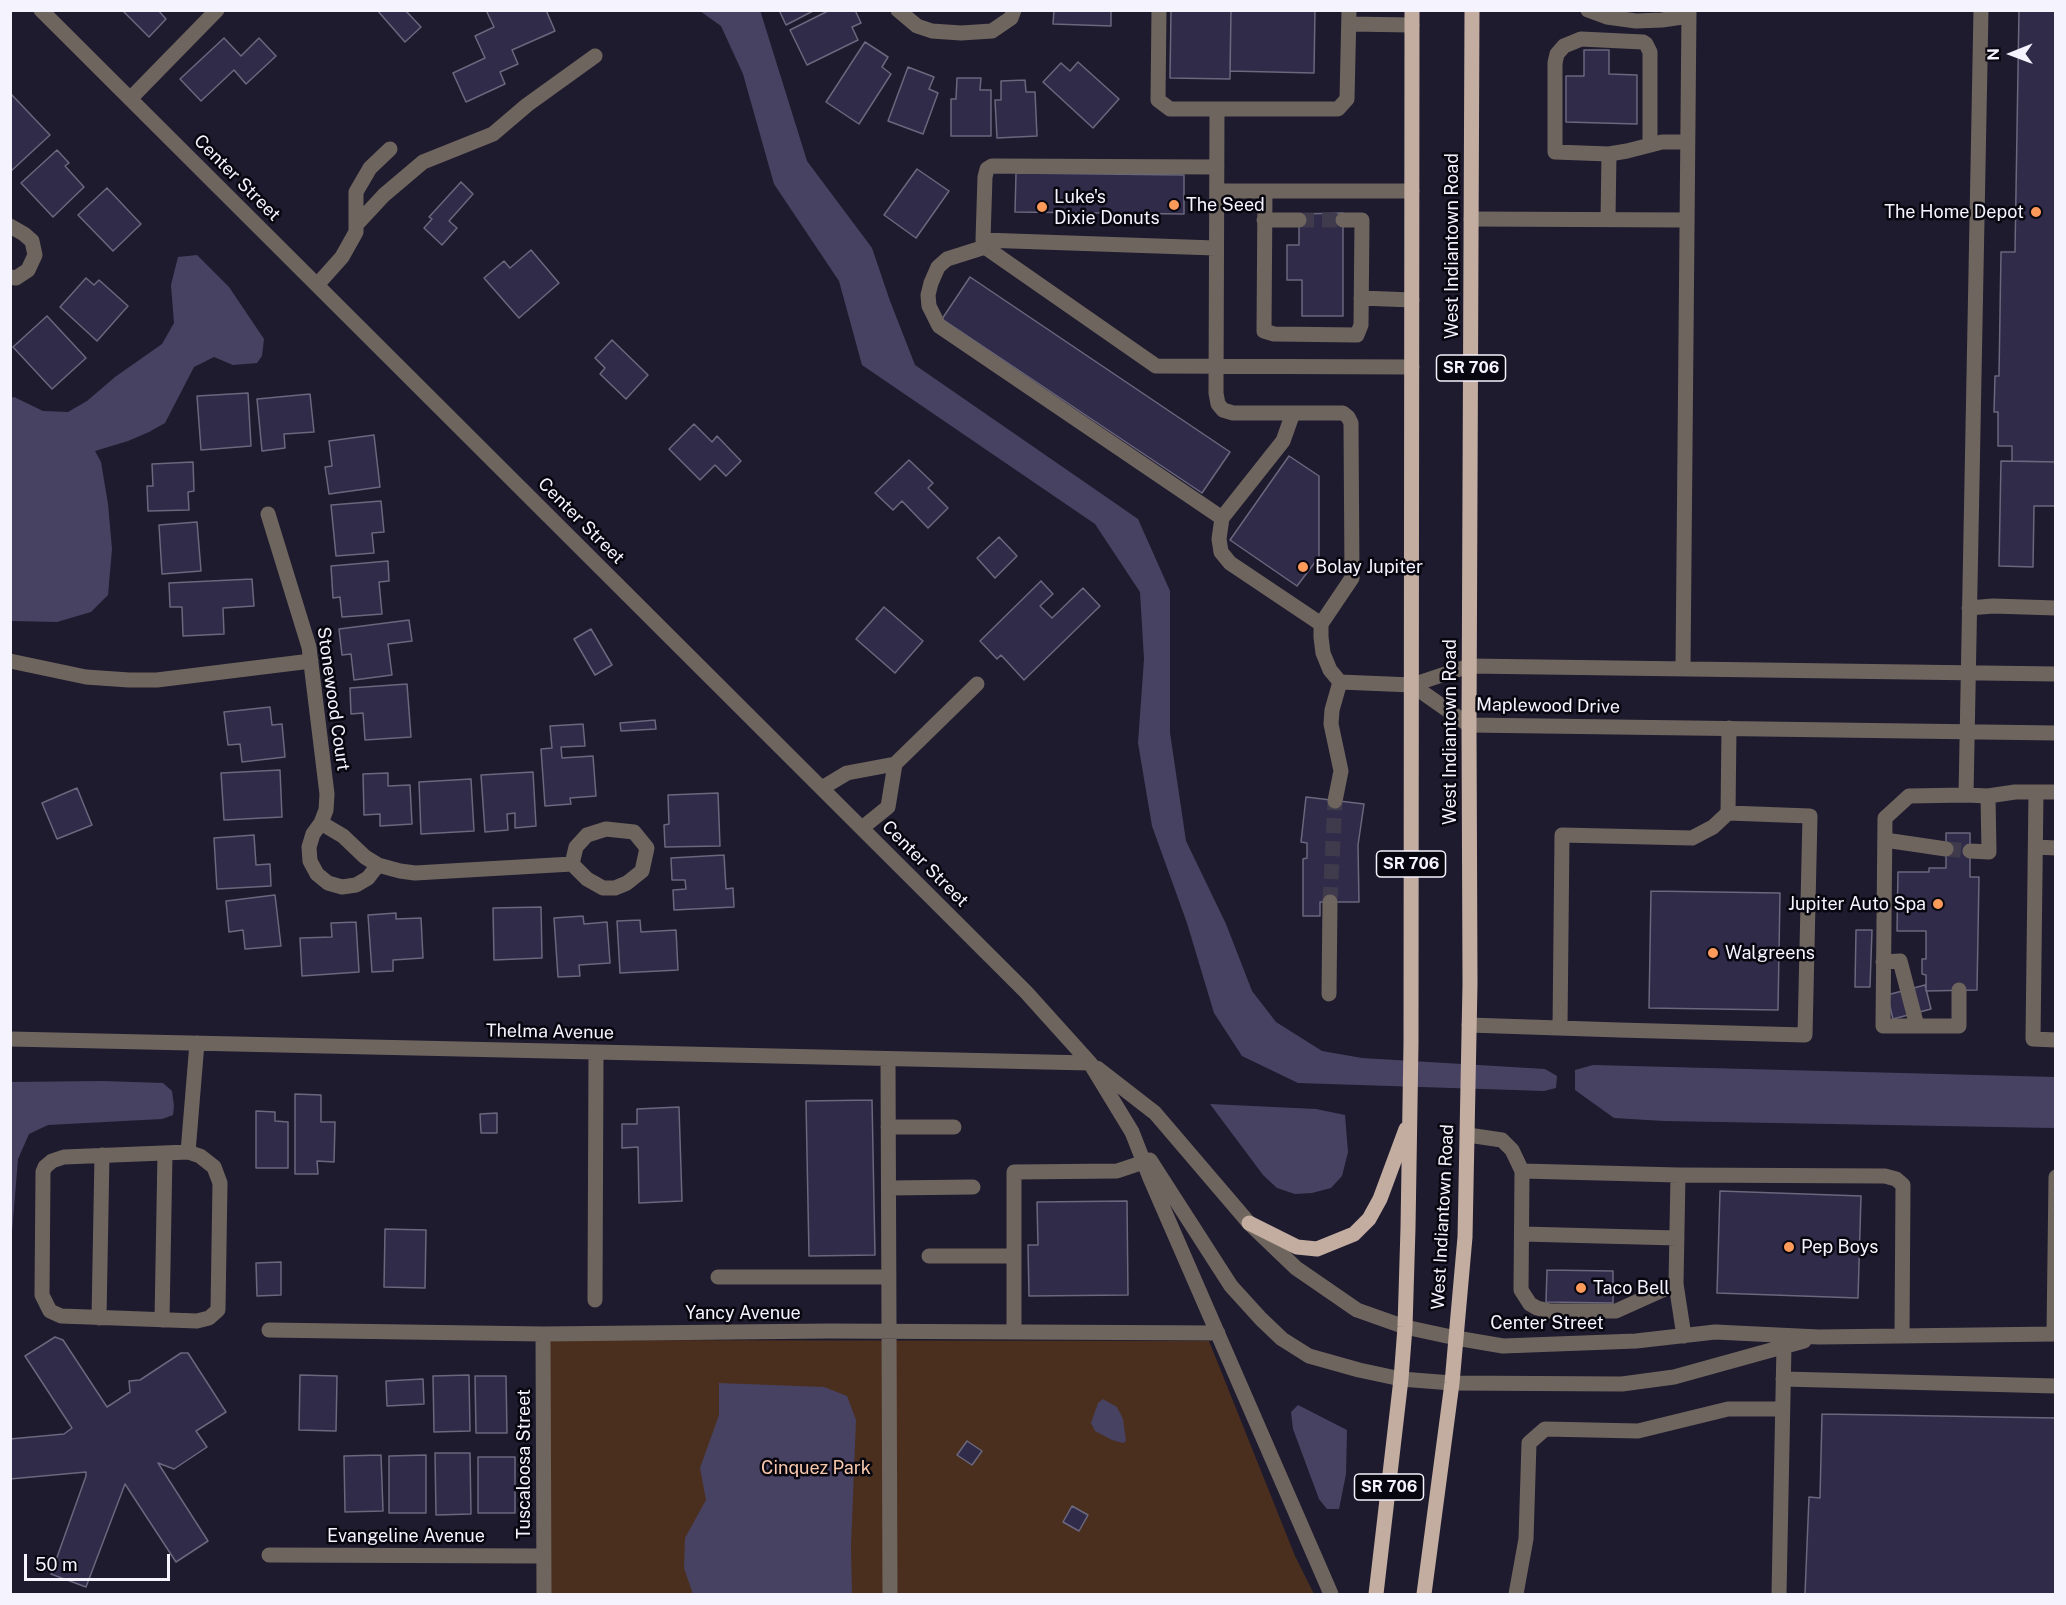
<!DOCTYPE html>
<style>
body{margin:0}
#map{position:relative;width:2066px;height:1605px;overflow:hidden;background:#1f1b2e;font-family:"Public Sans",sans-serif}
canvas{display:block}
.frame{position:absolute;inset:0;border:12px solid #f5f3fe;pointer-events:none}
.north{position:absolute;left:1982px;top:24px;width:60px;height:60px;-webkit-text-stroke:4px #08070f;paint-order:stroke;rotate:269deg;font-size:16px;font-weight:700;line-height:24px;text-align:center;color:#f5f3fe}
.north::after{content:'';display:block;margin:auto;width:21px;height:27px;background:#f5f3fe;clip-path:polygon(50% 0,100% 100%,50% 72%,0 100%)}
.scale{position:absolute;left:24px;top:1554px;width:146px;height:27px;box-sizing:border-box;border:3px solid #f5f3fe;border-top:0;padding-left:8px;font-size:18px;line-height:21px;white-space:nowrap;color:#f5f3fe;-webkit-text-stroke:4px #08070f;paint-order:stroke}
</style>
<div id="map">
<canvas width="2066" height="1605"></canvas>
<div class="frame"></div>
<div class="north">N</div>
<div class="scale">50 m</div>
</div>
<script>
const ctx = document.querySelector('canvas').getContext('2d');
ctx.lineJoin = 'round';
function paint(path, color) { ctx.fillStyle = color; ctx.fill(path, 'evenodd'); }
const shape = rows => new Path2D(rows.map(r => 'M' + r).join(''));
function trace(path, color, width, dash) { ctx.strokeStyle = color; ctx.lineWidth = width; ctx.lineCap = dash ? 'butt' : 'round'; ctx.setLineDash(dash || []); ctx.stroke(path); }
function drawText(font, color, halo, rows, align = 'center') {
  ctx.font = font + ' "Public Sans",sans-serif'; ctx.lineWidth = 5; ctx.setLineDash([]); ctx.textBaseline = 'middle'; ctx.strokeStyle = halo; ctx.fillStyle = color; for (const [text, x, y, turn = 0] of rows) {
    ctx.save(); ctx.translate(x, y); ctx.rotate((+turn || 0) * Math.PI / 180); ctx.textAlign = isNaN(turn) ? turn : align; if (halo) ctx.strokeText(text, 0, 0); ctx.fillText(text, 0, 0); ctx.restore();
  }
}
const green = shape([
 [549,1340,1209,1341,1295,1556,1314,1594,551,1594]
]);
const water = shape([
 [760,10,807,161,872,248,890,301,915,365,1138,519,1170,591,1170,733,1186,841,1226,924,1252,991,1276,1022,1322,1051,1362,1058,1545,1069,1557,1076,1556,1088,1544,1091,1298,1083,1242,1056,1214,1013,1187,923,1152,826,1138,743,1144,659,1140,592,1095,524,862,365,839,281,774,184,743,74,721,26,700,11],
 [197,255,229,287,264,339,262,356,257,363,233,365,214,357,194,367,165,423,149,432,128,441,95,451,101,462,108,504,112,549,108,595,91,612,57,622,11,621,11,398,14,397,43,411,68,412,87,401,115,377,162,344,174,323,171,285,178,257],
 [1593,1065,2055,1077,2055,1128,1664,1121,1614,1118,1575,1090,1575,1070],
 [102,1081,163,1083,172,1091,174,1106,173,1115,162,1119,48,1125,29,1134,18,1159,11,1244,11,1082],
 [1210,1104,1316,1109,1345,1115,1348,1152,1342,1176,1331,1188,1312,1193,1295,1194,1277,1188,1263,1175],
 [719,1383,824,1387,847,1396,856,1420,851,1546,852,1594,693,1594,684,1568,685,1538,706,1500,700,1468,719,1415],
 [1103,1399,1117,1407,1123,1419,1126,1441,1123,1443,1112,1440,1095,1431,1091,1423,1098,1403],
 [1298,1405,1347,1430,1346,1474,1339,1509,1327,1509,1319,1499,1293,1429,1291,1412]
]);
const building = shape([
 [122,10,158,10,166,19,149,37,122,10],
 [377,10,405,10,421,27,405,42,377,10],
 [486,10,546,10,555,31,512,50,518,64,500,72,505,84,466,102,453,73,485,58,475,36,494,27,486,10],
 [779,10,815,10,786,25,779,10],
 [830,10,855,10,861,23,852,27,858,40,807,65,790,30,830,10],
 [1054,10,1111,10,1111,26,1053,24,1054,10],
 [1171,10,1231,10,1230,79,1170,78,1171,10],
 [1231,10,1315,10,1314,73,1230,71,1231,10],
 [2019,10,2056,10,2056,462,2012,461,2012,446,1998,446,1998,412,1994,412,1995,376,1999,376,2001,252,2015,252,2019,10],
 [224,38,241,56,259,38,276,56,246,84,234,70,201,101,180,79,224,38],
 [865,42,888,57,882,67,891,74,859,124,826,102,865,42],
 [1584,50,1609,50,1609,74,1637,75,1637,124,1566,122,1566,76,1584,76,1584,50],
 [1078,62,1119,99,1093,128,1043,82,1061,63,1070,71,1078,62],
 [908,67,934,77,929,89,938,93,923,134,888,121,908,67],
 [957,78,981,78,980,90,991,90,991,136,951,136,951,99,956,99,957,78],
 [1025,80,1026,92,1035,92,1037,136,997,138,995,100,1001,100,1001,81,1025,80],
 [11,94,50,135,10,172,10,95,11,94],
 [57,150,69,163,65,166,84,187,53,217,21,183,57,150],
 [917,169,949,191,916,238,884,215,917,169],
 [1016,173,1184,175,1184,214,1015,212,1016,173],
 [461,182,473,194,449,221,457,228,442,245,424,228,432,219,429,217,461,182],
 [107,188,141,224,113,251,78,215,107,188],
 [1343,213,1343,316,1302,316,1302,280,1287,280,1287,245,1299,245,1299,214,1343,213],
 [531,250,559,283,519,318,484,278,504,261,510,268,531,250],
 [970,277,1230,452,1202,493,942,319,970,277],
 [86,278,94,285,99,280,128,306,97,341,60,307,86,278],
 [47,316,86,358,52,389,13,347,47,316],
 [612,340,648,375,626,399,600,374,605,368,595,358,612,340],
 [248,393,251,446,201,450,197,396,248,393],
 [310,394,314,432,284,434,285,448,262,451,257,399,310,394],
 [694,424,712,442,717,436,741,461,726,476,715,465,700,480,669,449,694,424],
 [374,435,380,487,329,494,325,467,332,466,329,441,374,435],
 [1289,456,1319,476,1319,557,1297,586,1230,540,1289,456],
 [909,460,933,483,928,488,948,508,928,528,902,501,893,510,875,493,909,460],
 [2001,461,2056,462,2056,506,2034,506,2033,567,1999,566,2001,461],
 [193,462,194,491,188,492,189,510,148,511,147,486,153,486,152,464,193,462],
 [381,501,384,532,372,533,374,553,336,556,331,505,381,501],
 [197,522,201,571,162,574,159,525,197,522],
 [999,537,1017,556,995,578,977,558,999,537],
 [388,561,389,581,379,582,382,614,342,617,340,597,333,598,331,566,388,561],
 [252,579,254,606,223,608,224,634,183,636,182,607,170,607,169,583,252,579],
 [1041,581,1053,594,1040,606,1052,618,1083,588,1100,606,1024,680,1001,655,997,659,980,641,1041,581],
 [884,607,923,641,895,673,856,639,884,607],
 [409,620,412,641,388,644,392,675,354,680,351,654,342,655,339,629,409,620],
 [591,629,612,665,595,675,574,639,591,629],
 [407,684,411,737,365,740,363,713,351,714,350,688,407,684],
 [270,707,272,725,282,724,285,757,242,762,240,744,228,745,224,712,270,707],
 [655,720,656,729,621,731,620,723,655,720],
 [583,724,585,746,561,747,562,758,593,756,596,796,570,798,571,804,545,806,541,749,552,748,550,726,583,724],
 [280,770,282,817,224,820,221,773,280,770],
 [533,772,536,826,515,828,515,813,507,814,508,830,485,832,481,775,533,772],
 [388,773,388,786,410,785,412,824,380,826,380,814,364,815,363,774,388,773],
 [471,779,474,831,421,834,419,782,471,779],
 [77,788,92,825,57,839,42,803,77,788],
 [718,793,720,846,665,847,664,825,669,824,668,795,718,793],
 [1306,797,1364,804,1358,845,1359,902,1320,902,1320,916,1303,916,1303,859,1307,858,1307,843,1301,842,1306,797],
 [1946,833,1970,833,1970,877,1979,877,1977,990,1926,991,1926,975,1922,974,1922,959,1926,959,1926,931,1897,931,1898,872,1929,872,1929,868,1946,868,1946,833],
 [254,835,256,865,270,864,271,886,217,889,214,838,254,835],
 [724,855,726,889,733,888,734,907,674,910,673,890,686,889,685,880,672,880,671,858,724,855],
 [1651,891,1780,893,1778,1010,1649,1008,1651,891],
 [275,895,281,946,245,949,243,930,229,932,226,901,275,895],
 [541,907,542,958,494,960,493,908,541,907],
 [396,913,396,919,421,918,423,958,393,960,393,971,372,972,368,915,396,913],
 [583,916,584,924,607,922,610,963,579,965,580,976,558,977,554,918,583,916],
 [640,920,641,932,676,930,678,970,620,973,617,921,640,920],
 [356,922,359,972,302,976,300,938,332,937,331,923,356,922],
 [1856,930,1872,930,1870,987,1855,987,1856,930],
 [1925,985,1931,1009,1893,1019,1887,995,1925,985],
 [295,1094,321,1095,321,1122,335,1122,334,1162,317,1161,318,1174,295,1174,295,1094],
 [872,1100,875,1255,809,1256,806,1101,872,1100],
 [679,1107,682,1201,639,1203,638,1147,622,1148,622,1124,637,1124,637,1109,679,1107],
 [256,1111,275,1112,275,1121,288,1122,288,1168,256,1168,256,1111],
 [497,1113,497,1133,481,1133,480,1114,497,1113],
 [1720,1191,1861,1196,1858,1298,1717,1293,1720,1191],
 [1127,1201,1128,1295,1029,1296,1028,1245,1038,1245,1037,1202,1127,1201],
 [385,1229,426,1230,425,1288,384,1287,385,1229],
 [281,1262,281,1295,257,1296,256,1263,281,1262],
 [1547,1270,1613,1271,1613,1303,1546,1302,1547,1270],
 [55,1337,63,1340,107,1407,130,1392,129,1381,140,1380,181,1353,188,1353,226,1412,196,1431,207,1447,174,1469,158,1463,208,1541,176,1562,125,1484,86,1587,51,1574,86,1476,86,1472,10,1479,10,1439,64,1434,72,1428,25,1356,55,1337],
 [300,1375,337,1376,336,1431,299,1430,300,1375],
 [469,1375,470,1431,434,1432,433,1376,469,1375],
 [475,1376,506,1376,507,1433,476,1433,475,1376],
 [423,1379,424,1404,387,1406,386,1381,423,1379],
 [1822,1414,2056,1418,2056,1594,1805,1594,1809,1497,1820,1498,1822,1414],
 [967,1441,982,1451,972,1465,957,1455,967,1441],
 [435,1453,470,1453,471,1514,436,1515,435,1453],
 [381,1455,383,1511,345,1512,344,1456,381,1455],
 [426,1455,426,1513,389,1513,389,1456,426,1455],
 [478,1457,515,1457,515,1513,478,1513,478,1457],
 [1072,1506,1088,1515,1079,1531,1063,1522,1072,1506]
]);
const minorTunnel = shape([
 [1299,220,1343,220],
 [1946,849,1970,851],
 [1330,902,1335,801]
]);
const minor = shape([
 [41,10,1026,992,1090,1063,1132,1132,1150,1178,1331,1594],
 [898,10,917,26,932,31,961,33,992,31,1011,18,1014,10],
 [1159,10,1158,100,1170,109,1338,109,1347,99,1349,10],
 [1588,10,1607,17,1636,21,1662,20,1689,16],
 [1349,24,1412,25],
 [130,99,217,10],
 [1217,109,1216,393,1218,404,1223,410,1233,413,1343,413,1348,417,1351,423,1352,578,1321,624,1321,637,1323,653,1330,670,1340,682,1412,685,1469,666,2056,674],
 [1650,145,1650,52,1646,44,1643,42,1581,39,1564,46,1557,54,1555,63,1555,152,1609,154,1627,151,1662,142,1687,142],
 [1217,167,992,166,987,169,985,177,983,240,985,247,1156,366,1412,367],
 [1217,191,1265,191],
 [1471,219,1687,220],
 [1608,219,1609,154],
 [1264,220,1299,220],
 [1343,220,1362,220,1361,325,1357,335,1274,334,1264,331,1265,191,1412,191],
 [358,223,384,195,423,162,493,134,527,105,595,56],
 [10,226,24,234,32,241,35,255,28,270,16,278,10,277],
 [983,240,1215,248],
 [985,247,947,259,938,267,931,283,928,295,929,306,939,326,1222,518,1283,441,1293,413],
 [317,285,342,257,356,232,356,192,370,168,390,149],
 [1361,298,1412,300],
 [268,514,309,647,327,794,326,810,321,823,313,834,309,847,310,861,317,874,328,883,342,887,356,885,368,878,378,865],
 [1222,518,1219,539,1221,552,1230,563,1321,624],
 [1969,608,1993,606,2056,608],
 [10,661,86,677,129,680,157,680,311,661],
 [1683,668,1689,10],
 [1412,685,1469,725,2056,733],
 [822,788,847,773,895,764],
 [2036,792,2033,1039,2056,1040],
 [1966,795,1988,796,1989,852,1970,851],
 [1988,796,2015,792,2056,792],
 [1335,801,1341,771,1331,724,1332,710,1340,682],
 [1728,813,1729,728],
 [321,823,343,836,365,857,378,865,400,871,415,873,572,864,576,847,587,835,606,829,634,832,647,848,642,871,627,883,615,888,603,888,587,879,572,864],
 [862,828,888,807,895,764,977,684],
 [1885,840,1946,849],
 [2036,847,2056,848],
 [1883,962,1900,961,1917,1026],
 [1959,990,1959,1026,1883,1026,1885,818,1909,796,1966,795,1981,10],
 [1329,994,1330,902],
 [1469,1025,1619,1030,1805,1035,1810,816,1728,813,1713,827,1692,838,1562,835,1560,1028],
 [10,1039,1090,1063],
 [888,1059,890,1594],
 [1097,1068,1155,1113,1249,1223,1296,1268,1357,1310,1405,1327,1456,1338,1503,1346,1636,1341,1715,1332,1819,1337,2056,1334],
 [888,1127,954,1127],
 [1468,1135,1502,1140,1512,1150,1522,1171,1678,1175,1885,1176,1896,1179,1903,1185,1902,1336],
 [188,1152,64,1157,52,1161,45,1167,43,1172,42,1295,50,1311,61,1316,197,1321,209,1318,218,1310,220,1183,214,1167,200,1156,188,1152,197,1043],
 [1150,1160,1231,1286,1261,1319,1282,1339,1309,1356,1359,1370,1401,1379,1452,1383,1622,1384,1674,1377,1804,1341],
 [1522,1171,1521,1290,1530,1304,1537,1308,1550,1311,1616,1311,1676,1284],
 [1678,1175,1676,1284,1684,1336],
 [889,1188,973,1187],
 [1522,1234,1677,1238],
 [929,1256,1014,1256],
 [718,1277,889,1277],
 [595,1300,596,1053],
 [99,1318,102,1155],
 [162,1320,165,1153],
 [269,1330,543,1334,829,1331,1218,1333],
 [1014,1332,1014,1172,1117,1171,1144,1162],
 [543,1334,544,1594],
 [2054,1334,2056,1177],
 [1783,1379,2056,1386],
 [269,1555,544,1556],
 [1516,1594,1526,1539,1529,1443,1545,1429,1638,1431,1728,1409,1782,1409],
 [1779,1594,1784,1346]
]);
const major = shape([
 [1249,1223,1297,1247,1317,1249,1354,1234,1369,1219,1380,1199,1406,1129],
 [1376,1594,1401,1379,1405,1327,1408,1228,1411,1043,1412,10],
 [1424,1594,1452,1383,1465,1237,1470,984,1469,725,1472,10]
]);
const markers = [
 [1174,205,6,"#ff9b5a"],
 [1042,207,6,"#ff9b5a"],
 [2036,212,6,"#ff9b5a"],
 [1303,567,6,"#ff9b5a"],
 [1938,904,6,"#ff9b5a"],
 [1713,953,6,"#ff9b5a"],
 [1789,1247,6,"#ff9b5a"],
 [1581,1288,6,"#ff9b5a"]
];
const shields = [
 [1471,368,69],
 [1411,864,69],
 [1389,1487,69]
];
const shieldNames = [
 ["SR 706",1471,368],
 ["SR 706",1411,864],
 ["SR 706",1389,1487]
];
const streetNames = [
 ["Center Street",237,178,45],
 ["West Indiantown Road",1452,246,-90],
 ["Center Street",581,521,45],
 ["Stonewood Court",333,699,82],
 ["Maplewood Drive",1548,706,1],
 ["West Indiantown Road",1450,732,-90],
 ["Center Street",925,864,45],
 ["Thelma Avenue",550,1032,1],
 ["West Indiantown Road",1443,1217,-87],
 ["Yancy Avenue",743,1313],
 ["Center Street",1547,1323],
 ["Tuscaloosa Street",524,1464,-90],
 ["Evangeline Avenue",406,1536]
];
const poiNames = [
 ["Luke's",1054,197],
 ["Dixie Donuts",1054,218],
 ["The Seed",1186,205],
 ["The Home Depot",2024,212,"right"],
 ["Bolay Jupiter",1315,567],
 ["Jupiter Auto Spa",1926,904,"right"],
 ["Walgreens",1725,953],
 ["Pep Boys",1801,1247],
 ["Taco Bell",1593,1288]
];
const parkNames = [
 ["Cinquez Park",816,1468]
];
paint(green, '#4a2f1e');
paint(water, '#484262');
paint(building, '#302b48');
trace(building, '#6a677e', 1.5);
trace(minorTunnel, '#3f3b4d', 15, [15, 8]);
trace(minor, '#6f655f', 15);
trace(major, '#c2ada0', 15);
for (const [x, y, r, color] of markers) { const dot = new Path2D(); dot.arc(x, y, r, 0, 2 * Math.PI); ctx.fillStyle = color; ctx.fill(dot); trace(dot, '#08070f', 2); }
for (const [x, y, w] of shields) { const box = new Path2D(); box.roundRect(x - w / 2, y - 13, w, 26, 4.5); ctx.fillStyle = '#08070f'; ctx.fill(box); trace(box, '#f5f3fe', 1.5); }
drawText('bold 16px', '#f5f3fe', null, shieldNames);
drawText('18px', '#f5f3fe', '#08070f', streetNames);
drawText('18px', '#f5f3fe', '#08070f', poiNames, 'left');
drawText('18px', '#f8c8ad', '#08070f', parkNames);
</script>
